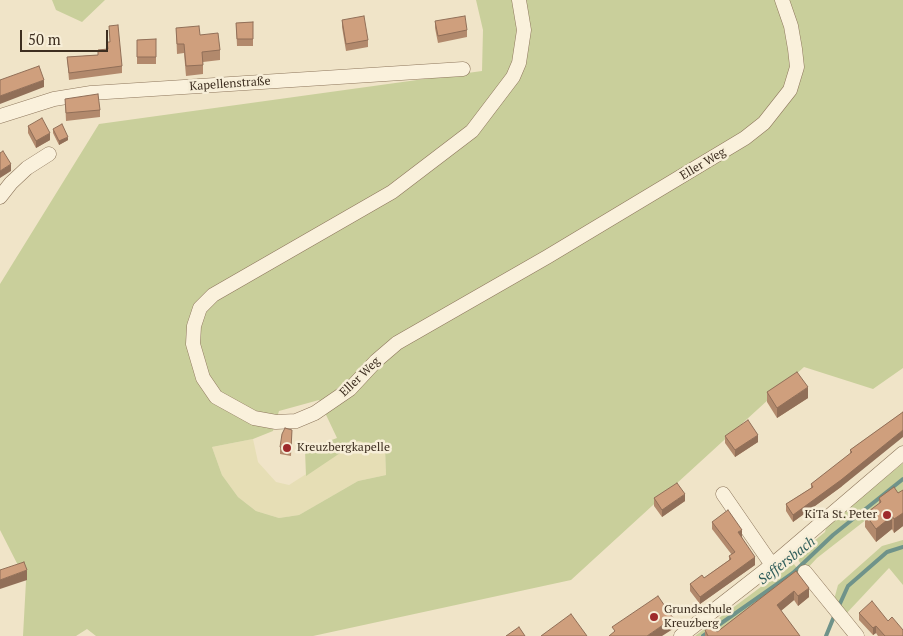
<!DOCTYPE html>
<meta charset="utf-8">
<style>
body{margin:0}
#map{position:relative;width:903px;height:636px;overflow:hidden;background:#f0e4c8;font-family:"PT Serif",serif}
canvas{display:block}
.scale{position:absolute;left:20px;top:30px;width:88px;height:22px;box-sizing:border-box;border:2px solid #3d2e20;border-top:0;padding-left:6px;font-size:15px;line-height:18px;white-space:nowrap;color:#3d2e20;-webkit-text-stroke:4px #f7eed8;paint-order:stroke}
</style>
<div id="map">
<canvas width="903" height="636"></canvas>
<div class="scale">50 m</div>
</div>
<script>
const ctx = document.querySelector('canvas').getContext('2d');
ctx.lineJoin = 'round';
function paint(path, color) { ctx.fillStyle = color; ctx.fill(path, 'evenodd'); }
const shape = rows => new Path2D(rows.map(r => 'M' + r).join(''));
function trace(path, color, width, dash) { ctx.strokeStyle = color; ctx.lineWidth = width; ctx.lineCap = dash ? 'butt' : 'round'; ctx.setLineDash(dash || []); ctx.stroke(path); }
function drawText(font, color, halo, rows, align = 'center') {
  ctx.font = font + ' "PT Serif",serif'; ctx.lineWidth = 5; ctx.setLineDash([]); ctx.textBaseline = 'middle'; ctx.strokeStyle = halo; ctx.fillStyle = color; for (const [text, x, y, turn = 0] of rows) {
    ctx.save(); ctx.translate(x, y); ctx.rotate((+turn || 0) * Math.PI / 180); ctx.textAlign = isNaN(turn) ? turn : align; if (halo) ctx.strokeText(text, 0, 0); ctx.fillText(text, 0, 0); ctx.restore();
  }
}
const farmland = shape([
 [253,439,258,462,276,482,289,485,358,441,385,447,386,475,358,481,299,515,279,518,256,511,238,497,222,475,212,447]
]);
const green = shape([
 [52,0,105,0,82,22,56,10],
 [476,0,903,0,903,368,873,389,804,367,571,580,313,636,96,636,87,629,76,636,23,636,26,581,0,530,0,284,99,124,482,71,483,30],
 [319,400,337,438,305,450,306,476,358,441,385,447,386,475,358,481,299,515,279,518,256,511,238,497,222,475,212,447,253,439,273,431,279,411],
 [903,463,903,491,817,558,805,571,796,556,825,532,827,524],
 [903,540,903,585,889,568,844,616,835,607,835,596,838,585,882,546],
 [793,563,802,574,713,636,695,636]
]);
const stream = shape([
 [838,608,848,586,887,552,903,547],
 [703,636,793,573,833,535,903,479],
 [826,636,835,614]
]);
const minor = shape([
 [519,0,524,30,519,63,513,77,472,131,392,192,213,295,200,308,194,326,193,344,203,378,216,397,254,418,276,422,296,421,315,413,350,389,376,361,397,343,547,257,745,138,764,123,790,90,797,67,795,49,791,26,782,0],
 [0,116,54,99,91,93,463,69],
 [0,197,11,183,27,168,49,154],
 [723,494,772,565],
 [805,572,857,636],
 [681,636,772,565,903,453]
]);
const wall = shape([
 [342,20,368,40,368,47,346,51,342,27],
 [435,21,467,30,467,37,438,43,435,28],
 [253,22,253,46,237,46,236,23],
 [109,26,122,66,122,73,69,80,67,57,98,55,98,50,107,49,107,42,110,42],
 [176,28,200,35,220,50,220,60,203,62,203,74,186,76,184,53,177,54],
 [156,39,156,64,137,64,137,40],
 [65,99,100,110,100,117,66,121],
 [28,126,50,140,36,148,28,133],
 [53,129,68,140,59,145,53,133],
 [767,392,808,398,777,418,767,402],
 [903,412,841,487,793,522,786,511,786,504,811,488,811,484,850,454,850,450],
 [292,430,291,456,280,454,280,447],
 [725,436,758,442,735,457,725,443],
 [903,490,903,526,894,533,892,529,876,542,865,527,865,514,879,504,879,498,898,493],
 [654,498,685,501,662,517,654,506],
 [712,522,742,537,755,565,700,604,690,591,690,584,704,578,729,560,729,556,732,555,712,529],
 [796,571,809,597,798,606,794,600,781,611,800,636,705,636,705,630,717,632],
 [859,613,888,621,903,636,878,636,876,633,873,635,859,620]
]);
const shadedWall = shape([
 [44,80,44,87,0,104,0,96],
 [50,133,50,140,36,148,36,141],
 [68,137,68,140,59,145,59,141],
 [11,164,11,171,0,178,0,171],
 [808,387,808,398,777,418,777,408],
 [903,430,903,437,841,487,793,522,793,515],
 [758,435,758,442,735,457,735,450],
 [685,494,685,501,662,517,662,510],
 [903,513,903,526,894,533,894,519],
 [892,516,892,529,876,542,876,529],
 [742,530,742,537,738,540,738,532],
 [755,557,755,565,700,604,700,597],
 [27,570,27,580,0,589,0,580],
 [809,588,809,597,798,606,798,596],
 [794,591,794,600,777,614,777,605],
 [673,618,673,629,662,636,647,636],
 [876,626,876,633,873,635,873,628]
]);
const building = shape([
 [364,16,368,40,346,44,342,20,364,16],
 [465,16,467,30,438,36,435,21,465,16],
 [253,22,253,39,237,39,236,23,253,22],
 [118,25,122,66,69,73,67,57,98,55,98,50,108,49,107,42,110,42,109,26,118,25],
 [199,26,200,35,218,33,220,50,202,52,203,65,186,66,184,44,177,44,176,28,199,26],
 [156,39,156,57,137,57,137,40,156,39],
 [39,66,44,80,0,96,0,80,39,66],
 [98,94,100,110,66,113,65,99,98,94],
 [42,118,50,133,36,141,28,126,42,118],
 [62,124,68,137,59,141,53,129,62,124],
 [3,151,11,164,0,171,0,153,3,151],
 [797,372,808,387,777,408,767,392,797,372],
 [903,412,903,430,841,480,793,515,786,504,813,487,811,484,852,452,850,450,903,412],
 [748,420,758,435,735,450,725,436,748,420],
 [285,428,292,430,291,449,280,447,282,434,285,428],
 [677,483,685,494,662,510,654,498,677,483],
 [894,487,898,493,903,490,903,513,894,519,892,516,876,529,865,514,881,502,879,498,894,487],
 [728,510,742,530,738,532,755,557,700,597,690,584,702,575,704,578,731,559,729,556,735,552,712,522,728,510],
 [24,562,27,570,0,580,0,570,24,562],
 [796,571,809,588,798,596,794,591,777,605,800,636,708,636,705,630,715,626,717,632,796,571],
 [658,596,673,618,647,636,609,636,615,631,612,627,658,596],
 [872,601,888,621,892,617,903,630,903,636,885,636,876,626,873,628,859,613,872,601],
 [571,614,587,636,541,636,571,614],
 [519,627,525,636,506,636,519,627]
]);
const markers = [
 [287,448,5,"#9e2a2b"],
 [887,515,5,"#9e2a2b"],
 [654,617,5,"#9e2a2b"]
];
const streetNames = [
 ["Kapellenstraße",230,84,-4],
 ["Eller Weg",703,164,-31],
 ["Eller Weg",360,377,-44]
];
const poiNames = [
 ["Kreuzbergkapelle",297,448],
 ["KiTa St. Peter",877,515,"right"],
 ["Grundschule",664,610],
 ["Kreuzberg",664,624]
];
const waterNames = [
 ["Seffersbach",787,561,-38]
];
paint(farmland, '#e6deb5');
paint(green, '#c9cf9b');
trace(stream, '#6f938a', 4);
trace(minor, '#8d765c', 15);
trace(minor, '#faf1dc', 14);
paint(wall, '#b2896c');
paint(shadedWall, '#916f58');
paint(building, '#cf9f7d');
trace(building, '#916f58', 1);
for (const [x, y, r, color] of markers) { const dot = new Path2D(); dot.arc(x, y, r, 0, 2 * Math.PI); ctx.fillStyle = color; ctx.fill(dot); trace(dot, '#f7eed8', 2); }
drawText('12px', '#3d2e20', '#f7eed8', streetNames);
drawText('12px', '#3d2e20', '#f7eed8', poiNames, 'left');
drawText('italic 14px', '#2f5d5a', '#f7eed8', waterNames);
</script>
